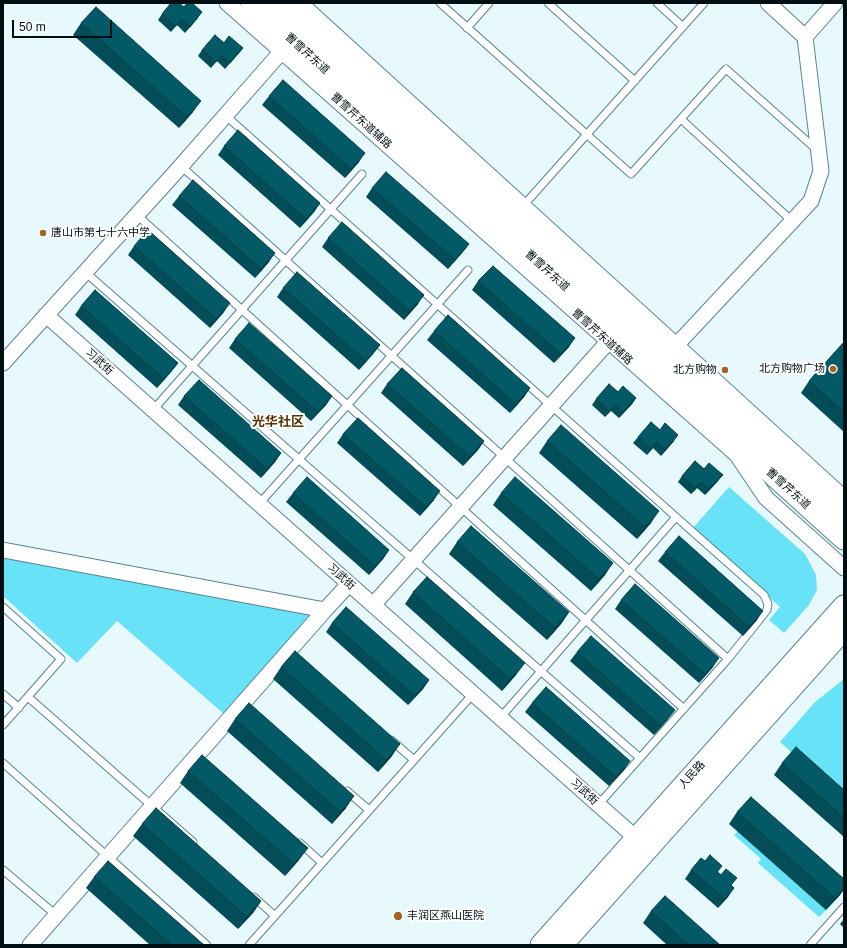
<!DOCTYPE html>
<meta charset="utf-8">
<style>
body{margin:0}
#map{position:relative;width:847px;height:948px;overflow:hidden;background:#e7f9fc;font-family:Helvetica,sans-serif}
canvas{display:block}
.frame{position:absolute;inset:0;border:4px solid #020f12;pointer-events:none}
.scale{position:absolute;left:12px;top:20px;width:100px;height:18px;box-sizing:border-box;border:2px solid #020f12;border-top:0;padding-left:5px;font-size:12px;line-height:14px;white-space:nowrap;color:#020f12;-webkit-text-stroke:3px #fff;paint-order:stroke}
</style>
<div id="map">
<canvas width="847" height="948"></canvas>
<div class="frame"></div>
<div class="scale">50 m</div>
</div>
<script>
const ctx = document.querySelector('canvas').getContext('2d');
ctx.lineJoin = 'round';
function paint(path, color) { ctx.fillStyle = color; ctx.fill(path, 'evenodd'); }
const shape = rows => new Path2D(rows.map(r => 'M' + r).join(''));
function trace(path, color, width, dash) { ctx.strokeStyle = color; ctx.lineWidth = width; ctx.lineCap = dash ? 'butt' : 'round'; ctx.setLineDash(dash || []); ctx.stroke(path); }
function drawText(font, color, halo, rows, align = 'center') {
  ctx.font = font + ' Helvetica,"Noto Sans SC",sans-serif'; ctx.lineWidth = 4; ctx.setLineDash([]); ctx.textBaseline = 'middle'; ctx.strokeStyle = halo; ctx.fillStyle = color; for (const [text, x, y, turn = 0] of rows) {
    ctx.save(); ctx.translate(x, y); ctx.rotate((+turn || 0) * Math.PI / 180); ctx.textAlign = isNaN(turn) ? turn : align; if (halo) ctx.strokeText(text, 0, 0); ctx.fillText(text, 0, 0); ctx.restore();
  }
}
const green = shape([
 [729,487,805,554,816,575,817,590,809,605,784,633,769,620,780,607,692,529],
 [3,549,324,604,224,714,117,621,77,663,3,596],
 [844,679,844,799,780,742,815,702],
 [739,830,827,909,819,917,758,863,761,859,734,835]
]);
const service = shape([
 [440,3,631,174,726,69,817,150],
 [548,3,635,81],
 [657,3,683,27],
 [467,28,489,3],
 [225,115,676,517,764,595,768,604,767,610,728,659,598,805],
 [681,119,792,221],
 [181,166,728,659],
 [523,206,704,3],
 [137,215,684,709],
 [85,272,640,758],
 [153,410,362,174],
 [259,504,468,270],
 [3,607,61,659,3,725],
 [3,694,19,708],
 [28,697,193,842],
 [500,718,676,517],
 [391,740,414,760],
 [3,763,207,945],
 [347,791,369,810],
 [300,843,322,863],
 [3,870,56,915],
 [254,897,275,916],
 [249,945,473,694],
 [810,945,844,907]
]);
const minor = shape([
 [227,3,737,455,766,498,844,568],
 [300,3,844,498],
 [805,37,835,3],
 [46,315,636,838],
 [670,352,811,201,821,171,805,37,768,3],
 [3,363,181,166,282,51],
 [3,550,325,610],
 [373,605,608,342],
 [30,945,325,610,349,584]
]);
const secondary = shape([
 [251,3,844,539],
 [276,3,844,518],
 [541,945,844,606],
 [562,945,844,629]
]);
const wall = shape([
 [162,14,198,18,185,33,177,25,171,32,158,20],
 [81,23,193,112,179,128,73,35],
 [224,43,243,48,238,54,225,69,217,61,211,68,198,56,202,50],
 [269,96,359,162,345,178,262,105],
 [224,146,320,203,314,212,300,228,218,155],
 [372,188,469,244,462,253,448,269,366,197],
 [179,196,269,262,255,278,172,205],
 [328,238,418,304,404,320,322,247],
 [134,246,224,312,210,328,128,255],
 [478,281,569,347,554,363,472,290],
 [283,288,380,345,373,354,359,370,277,297],
 [81,306,178,363,171,372,157,388,75,315],
 [434,331,530,388,524,397,510,413,427,340],
 [235,339,332,396,326,405,311,421,229,348],
 [844,342,844,432,801,393,809,381],
 [387,384,484,441,478,450,463,466,381,393],
 [618,392,636,398,632,404,619,418,611,411,605,417,592,405,596,399],
 [184,396,281,453,275,462,261,478,178,405],
 [343,434,434,500,420,516,337,443],
 [638,437,674,441,661,456,653,448,647,455,633,443],
 [547,441,651,523,637,539,539,453],
 [704,469,718,481,705,495,697,488,691,494,678,482,682,476],
 [293,493,389,550,383,559,369,575,286,502],
 [501,493,605,575,591,591,493,505],
 [457,542,569,612,561,624,547,640,449,554],
 [665,552,757,620,743,636,658,561],
 [413,592,516,675,502,691,405,604],
 [621,600,713,667,699,683,615,609],
 [332,623,429,680,423,689,408,705,326,632],
 [577,652,668,719,654,735,570,661],
 [281,667,392,756,378,772,273,679],
 [532,703,624,770,609,786,525,712],
 [235,719,346,808,332,824,227,731],
 [782,763,844,790,844,837,774,775],
 [188,771,299,860,285,876,180,783],
 [737,812,844,879,844,889,840,895,826,910,729,824],
 [142,824,261,901,253,913,238,929,133,836],
 [691,870,718,872,732,886,728,897,718,908,685,879],
 [94,877,204,945,150,945,86,888],
 [651,911,720,945,667,945,643,923],
 [844,919,844,928,840,924]
]);
const shadedWall = shape([
 [201,101,193,112,179,128,187,117],
 [365,153,359,162,345,178,351,169],
 [320,203,314,212,300,228,306,219],
 [469,244,462,253,448,269,455,260],
 [275,253,269,262,255,278,261,269],
 [424,295,418,304,404,320,410,311],
 [230,303,224,312,210,328,216,319],
 [575,338,569,347,554,363,561,354],
 [380,345,373,354,359,370,366,361],
 [178,363,171,372,157,388,164,379],
 [530,388,524,397,510,413,516,404],
 [332,396,326,405,311,421,318,412],
 [636,398,632,404,619,418,623,412],
 [678,435,674,441,661,456,665,450],
 [484,441,478,450,463,466,470,457],
 [657,442,653,448,647,455,651,449],
 [281,453,275,462,261,478,267,469],
 [723,475,718,481,705,495,709,489],
 [701,482,697,488,691,494,695,488],
 [440,491,434,500,420,516,426,507],
 [659,511,651,523,637,539,645,527],
 [389,550,383,559,369,575,375,566],
 [613,563,605,575,591,591,599,579],
 [763,611,757,620,743,636,749,627],
 [569,612,561,624,547,640,555,628],
 [719,658,713,667,699,683,705,674],
 [525,663,516,675,502,691,510,679],
 [429,680,423,689,408,705,415,696],
 [675,710,668,719,654,735,661,726],
 [400,744,392,756,378,772,386,760],
 [630,761,624,770,609,786,616,777],
 [354,796,346,808,332,824,340,812],
 [308,848,299,860,285,876,294,864],
 [734,888,728,897,718,908,725,899],
 [844,888,844,889,840,895,826,910,835,898],
 [261,901,253,913,238,929,247,917]
]);
const building = shape([
 [171,3,179,3,184,7,187,3,192,3,202,12,190,27,181,19,176,26,162,14,171,3],
 [96,7,201,101,187,117,81,23,96,7],
 [215,35,224,43,229,36,243,48,230,63,221,55,216,62,202,50,215,35],
 [283,80,365,153,351,169,269,96,283,80],
 [238,130,320,203,306,219,224,146,238,130],
 [386,172,469,244,455,260,372,188,386,172],
 [193,180,275,253,261,269,179,196,193,180],
 [342,222,424,295,410,311,328,238,342,222],
 [148,230,230,303,216,319,134,246,148,230],
 [493,266,575,338,561,354,478,281,493,266],
 [297,272,380,345,366,361,283,288,297,272],
 [95,290,178,363,164,379,81,306,95,290],
 [448,315,530,388,516,404,434,331,448,315],
 [249,323,332,396,318,412,235,339,249,323],
 [844,342,844,412,809,381,844,342],
 [402,368,484,441,470,457,387,384,402,368],
 [199,380,281,453,267,469,184,396,199,380],
 [609,384,618,392,623,386,636,398,623,412,615,405,609,411,596,399,609,384],
 [358,418,440,491,426,507,343,434,358,418],
 [651,422,660,430,665,423,678,435,665,450,657,442,651,449,638,437,651,422],
 [561,425,659,511,645,527,547,441,561,425],
 [695,461,704,469,709,463,723,475,709,489,701,482,695,488,682,476,695,461],
 [307,477,389,550,375,566,293,493,307,477],
 [515,477,613,563,599,579,501,493,515,477],
 [471,526,569,612,555,628,457,542,471,526],
 [679,536,763,611,749,627,665,552,679,536],
 [427,577,525,663,510,679,413,592,427,577],
 [635,584,719,658,705,674,621,600,635,584],
 [346,607,429,680,415,696,332,623,346,607],
 [591,636,675,710,661,726,577,652,591,636],
 [295,651,400,744,386,760,281,667,295,651],
 [546,687,630,761,616,777,532,703,546,687],
 [249,703,354,796,340,812,235,719,249,703],
 [796,747,844,790,844,818,782,763,796,747],
 [202,755,308,848,294,864,188,771,202,755],
 [751,797,844,879,844,888,835,898,737,812,751,797],
 [156,808,261,901,247,917,142,824,156,808],
 [710,855,722,866,717,872,721,875,726,869,737,878,731,885,734,888,725,899,691,870,701,858,705,861,710,855],
 [108,861,204,945,172,945,94,877,108,861],
 [665,896,720,945,689,945,651,911,665,896]
]);
const markers = [
 [43,233,4,"#a06328"],
 [833,369,4,"#a06328"],
 [725,370,4,"#a06328"],
 [398,916,5,"#a06328"]
];
const streetNames = [
 ["曹雪芹东道",307,54,42],
 ["曹雪芹东道辅路",361,121,42],
 ["曹雪芹东道",547,271,42],
 ["曹雪芹东道辅路",602,337,42],
 ["习武街",99,362,42],
 ["曹雪芹东道",788,489,42],
 ["习武街",341,577,42],
 ["人民路",692,775,-48],
 ["习武街",584,792,42]
];
const poiNames = [
 ["唐山市第七十六中学",51,233],
 ["北方购物广场",825,369,"right"],
 ["北方购物",717,370,"right"],
 ["丰润区燕山医院",407,916]
];
const quarterNames = [
 ["光华社区",278,422]
];
paint(green, '#68e2f7');
trace(service, '#5a848c', 9);
trace(minor, '#5a848c', 17);
trace(secondary, '#5a848c', 23);
trace(service, '#fff', 7);
trace(minor, '#fff', 15);
trace(secondary, '#fff', 21);
paint(wall, '#034d58');
paint(shadedWall, '#023f47');
paint(building, '#035a66');
trace(building, '#023f47', 1);
for (const [x, y, r, color] of markers) { const dot = new Path2D(); dot.arc(x, y, r, 0, 2 * Math.PI); ctx.fillStyle = color; ctx.fill(dot); trace(dot, '#fff', 1.5); }
drawText('11px', '#020f12', '#fff', streetNames);
drawText('11px', '#020f12', '#fff', poiNames, 'left');
drawText('bold 13px', '#5a3104', '#fff', quarterNames);
</script>
